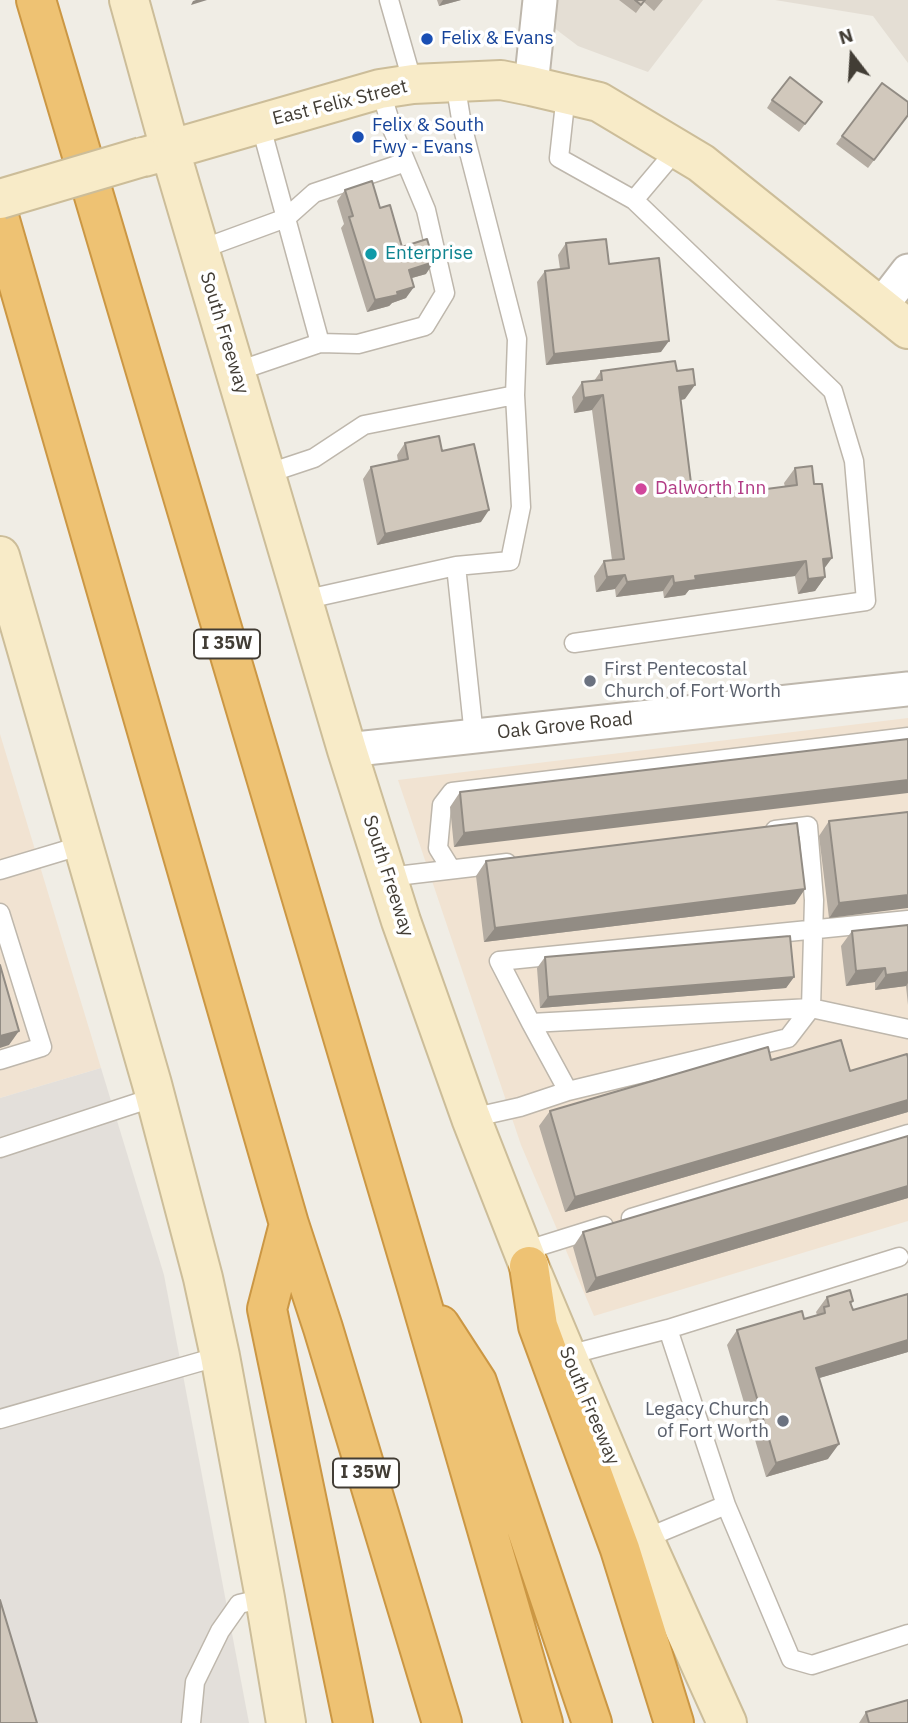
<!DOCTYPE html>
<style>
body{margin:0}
#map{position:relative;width:908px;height:1723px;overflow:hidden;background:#f0ede5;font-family:"IBM Plex Sans",sans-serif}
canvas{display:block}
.north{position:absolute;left:817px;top:21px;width:70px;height:70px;-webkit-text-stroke:5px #fff;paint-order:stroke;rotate:343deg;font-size:19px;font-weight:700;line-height:28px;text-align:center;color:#423d35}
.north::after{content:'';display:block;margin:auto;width:24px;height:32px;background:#423d35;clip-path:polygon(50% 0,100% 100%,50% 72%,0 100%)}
</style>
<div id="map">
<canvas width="908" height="1723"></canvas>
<div class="north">N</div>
</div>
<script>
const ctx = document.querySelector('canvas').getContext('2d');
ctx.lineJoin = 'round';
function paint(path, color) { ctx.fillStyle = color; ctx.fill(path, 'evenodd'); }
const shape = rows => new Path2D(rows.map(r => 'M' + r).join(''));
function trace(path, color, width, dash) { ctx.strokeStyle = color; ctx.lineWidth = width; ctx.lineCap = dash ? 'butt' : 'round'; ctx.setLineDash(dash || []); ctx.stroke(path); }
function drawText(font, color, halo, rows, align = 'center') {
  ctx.font = font + ' "IBM Plex Sans",sans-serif'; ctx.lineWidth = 7; ctx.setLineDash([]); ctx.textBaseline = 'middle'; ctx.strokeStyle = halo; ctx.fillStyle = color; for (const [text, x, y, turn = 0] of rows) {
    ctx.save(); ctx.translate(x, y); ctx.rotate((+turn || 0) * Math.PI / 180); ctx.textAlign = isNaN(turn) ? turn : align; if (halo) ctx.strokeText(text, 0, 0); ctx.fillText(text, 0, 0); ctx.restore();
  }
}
const residential = shape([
 [551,0,703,0,648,72,578,46,549,24],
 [775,0,908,0,908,63,873,16]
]);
const commercial = shape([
 [908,718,908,1221,594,1316,521,1145,398,780],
 [0,734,101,1068,0,1098]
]);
const industrial = shape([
 [101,1068,164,1275,249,1723,0,1723,0,1098]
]);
const lane = shape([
 [389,0,413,84],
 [455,82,462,125,517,339,515,395],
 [566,94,559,158,634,200,677,149],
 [260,123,320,343],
 [199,250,286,218,314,193,406,162],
 [235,372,320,343,358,344,425,326,445,293,426,210,393,131,380,89],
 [266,474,314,458,364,425,515,395,521,507,510,561,456,566],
 [303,600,456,566,474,736],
 [574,643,866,601,854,461,833,391,634,200],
 [775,830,808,826,814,900,811,1008,908,1029],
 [451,869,438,848,442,805,452,792,908,737],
 [0,870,83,845],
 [388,877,507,863],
 [0,913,42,1047,0,1060],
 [531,1023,811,1008,788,1038,568,1091,531,1023,499,961,908,920],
 [471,1118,520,1107,568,1091],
 [0,1148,155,1097],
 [631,1218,908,1134],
 [524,1251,604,1226],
 [568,1355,668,1329],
 [0,1419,220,1356],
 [726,1505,791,1659,812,1665,908,1634],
 [644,1539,726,1505,668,1329,899,1257],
 [191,1723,195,1682,220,1631,239,1604,265,1598]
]);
const street = shape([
 [531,86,540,0],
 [882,309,891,293,908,271],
 [347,750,908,689]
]);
const secondary = shape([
 [129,0,175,167,347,750,401,921,471,1118,529,1266,644,1539,727,1723],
 [144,157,380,89,413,84,501,80,531,86,599,102,701,163,908,329],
 [0,556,152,1084,203,1278,220,1356,265,1598,286,1723]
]);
const highway = shape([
 [36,0,417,1287,543,1723],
 [0,220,289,1224,323,1328,442,1723],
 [289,1224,267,1309,353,1723],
 [529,1266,538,1326,620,1549,674,1723],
 [440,1325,477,1382,592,1723]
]);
const secondaryBridge = shape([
 [0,199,142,157]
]);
const wall = shape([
 [437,0,461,0,439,6],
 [619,0,663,0,654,11,644,2,636,13],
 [772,100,822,102,799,132,767,108],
 [908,116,868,168,836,144,842,136],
 [345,190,380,208,402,247,426,274,412,278,406,298,392,303,389,306,367,312,341,228,344,224,337,201],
 [566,243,609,264,661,352,546,365,537,282,545,271,560,269,558,255],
 [601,371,677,371,685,399,681,400,691,483,705,497,785,487,784,483,795,468,824,569,825,577,815,591,798,594,795,576,689,590,685,595,664,598,663,591,616,597,615,589,596,592,594,576,604,561,612,560,592,410,574,413,572,397,582,382,594,381],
 [405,443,442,451,481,522,377,545,363,479,371,467,398,461,397,455],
 [908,739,454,847,450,807,460,792],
 [908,812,829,918,819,836,829,821],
 [486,861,795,904,484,942,476,876],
 [908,925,908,1005,906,986,875,990,875,982,846,986,841,946,852,931],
 [545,957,794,977,786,988,540,1008,537,968],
 [908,1058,908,1112,565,1212,539,1126,550,1111,771,1060,850,1071],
 [908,1136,908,1198,586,1293,573,1247,583,1232],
 [908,1294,908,1352,819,1378,828,1459,766,1477,727,1345,737,1330,804,1319,817,1315,816,1312,827,1297,853,1301,851,1304,853,1310],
 [866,1712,908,1723,859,1723]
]);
const shadedWall = shape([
 [196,0,207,0,191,5,193,1],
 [443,0,461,0,439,6],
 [434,262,426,274,401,281,409,270],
 [414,287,406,298,392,303,389,306,367,312,375,300],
 [669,341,661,352,546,365,554,354],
 [695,385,685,399,669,402,679,387],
 [603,395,592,410,574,413,584,398],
 [489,510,481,522,377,545,385,534],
 [832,558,821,573,823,559],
 [806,561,795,576,689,590,685,595,664,598,674,583,695,576],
 [625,575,615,589,596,592,607,577],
 [673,576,663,591,616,597,627,582],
 [825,577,815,591,798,594,808,579],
 [908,780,908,793,454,847,464,833],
 [805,889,795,904,484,942,495,928],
 [908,895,908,908,829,918,839,903],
 [885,968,875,982,846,986,856,971],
 [908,972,908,983,906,986,875,990,886,975],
 [794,977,786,988,540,1008,548,997],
 [19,1031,9,1045,0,1048,0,1036],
 [908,1100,908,1112,565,1212,575,1197],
 [908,1186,908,1198,586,1293,596,1278],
 [908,1340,908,1352,806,1382,816,1368],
 [839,1444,828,1459,766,1477,776,1463]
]);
const building = shape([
 [635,0,645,0,641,5,635,0],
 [790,77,822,102,805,124,772,100,790,77],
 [882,83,908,102,908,115,874,160,842,136,882,83],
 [372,181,380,208,390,205,402,247,427,239,434,262,409,270,414,287,397,292,398,295,375,300,349,217,353,216,345,190,372,181],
 [606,239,609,264,659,258,669,341,554,354,545,271,569,268,566,243,606,239],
 [675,361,677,371,693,369,695,385,679,387,691,483,703,481,705,497,797,485,795,468,812,466,814,484,822,484,832,558,823,559,825,577,808,579,806,561,695,576,696,580,674,583,673,576,627,582,625,575,607,577,604,561,624,559,603,395,584,398,582,382,602,380,601,371,675,361],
 [439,436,442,451,474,444,489,510,385,534,371,467,408,459,405,443,439,436],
 [908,739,908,780,464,833,460,792,908,739],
 [908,812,908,895,839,903,829,821,908,812],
 [797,823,805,889,495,928,486,861,797,823],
 [908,925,908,972,886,975,885,968,856,971,852,931,908,925],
 [790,936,794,977,548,997,545,957,790,936],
 [0,965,19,1031,0,1036,0,965],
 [841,1040,850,1071,907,1054,908,1058,908,1100,575,1197,550,1111,768,1047,771,1060,841,1040],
 [908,1136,908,1186,596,1278,583,1232,908,1136],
 [850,1290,853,1301,850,1302,853,1310,908,1294,908,1340,816,1368,839,1444,776,1463,737,1330,802,1311,804,1319,825,1313,824,1307,829,1306,827,1297,850,1290],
 [0,1600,37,1723,0,1723,0,1600],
 [908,1700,908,1723,869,1723,866,1712,908,1700]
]);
const markers = [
 [427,39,7,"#1a4fb4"],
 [358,137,7,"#1a4fb4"],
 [371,254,7,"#0f9aa8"],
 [641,489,7,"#d1479c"],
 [590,681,7,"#6b7280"],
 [783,1421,7,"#6b7280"]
];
const shields = [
 [227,644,66],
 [366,1473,66]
];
const shieldNames = [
 ["I 35W",227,644],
 ["I 35W",366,1473]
];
const transitNames = [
 ["Felix & Evans",441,39],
 ["Felix & South",372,126],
 ["Fwy - Evans",372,148]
];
const streetNames = [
 ["East Felix Street",340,103,-14],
 ["South Freeway",224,333,73],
 ["Oak Grove Road",565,726,-6],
 ["South Freeway",388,876,72],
 ["South Freeway",589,1406,67]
];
const cultureNames = [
 ["Enterprise",385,254]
];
const hotelNames = [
 ["Dalworth Inn",655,489]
];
const worshipNames = [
 ["First Pentecostal",604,670],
 ["Church of Fort Worth",604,692],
 ["Legacy Church",769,1410,"right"],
 ["of Fort Worth",769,1432,"right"]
];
paint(residential, '#e4ded4');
paint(commercial, '#f1e3d2');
paint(industrial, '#e3dfda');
trace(lane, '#beb7ac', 21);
trace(street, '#beb7ac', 37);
trace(secondary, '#ccbd99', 42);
trace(highway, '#cb9744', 42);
trace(lane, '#fff', 18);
trace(street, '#fff', 33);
trace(secondary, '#f8ebc8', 38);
trace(highway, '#eec273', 38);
trace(secondaryBridge, '#ccbd99', 42, []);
trace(secondaryBridge, '#f8ebc8', 38);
paint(wall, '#b4aca2');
paint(shadedWall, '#928c84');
paint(building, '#d1c8bc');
trace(building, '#928c84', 2);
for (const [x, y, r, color] of markers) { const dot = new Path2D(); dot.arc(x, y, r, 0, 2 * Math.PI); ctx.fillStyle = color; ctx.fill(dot); trace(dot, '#fff', 2.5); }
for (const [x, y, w] of shields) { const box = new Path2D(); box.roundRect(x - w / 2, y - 14.5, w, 29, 5); ctx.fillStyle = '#fff'; ctx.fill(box); trace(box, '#423d35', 2); }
drawText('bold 18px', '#423d35', null, shieldNames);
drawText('19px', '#164399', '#fff', transitNames, 'left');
drawText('19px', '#423d35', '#fff', streetNames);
drawText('19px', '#0d838f', '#fff', cultureNames, 'left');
drawText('19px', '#b23c85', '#fff', hotelNames, 'left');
drawText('19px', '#5b616d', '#fff', worshipNames, 'left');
</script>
